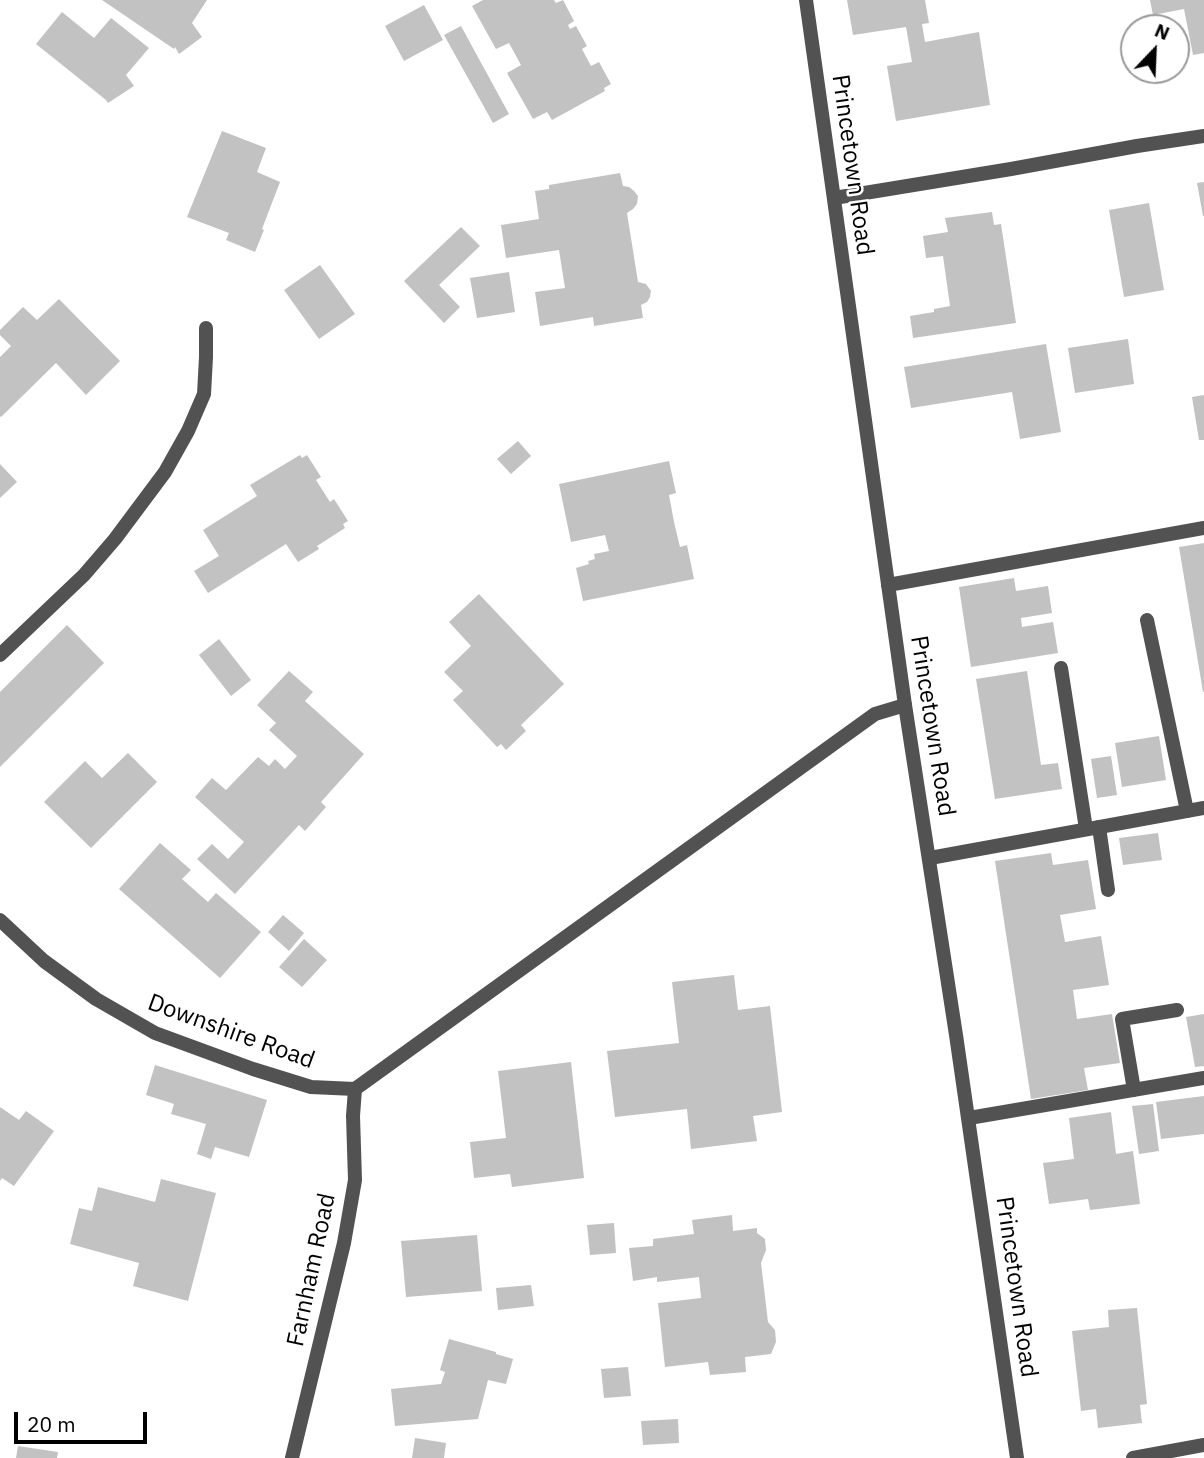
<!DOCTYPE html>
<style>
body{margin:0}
#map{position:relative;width:1204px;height:1458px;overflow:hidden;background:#fff;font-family:"IBM Plex Sans",sans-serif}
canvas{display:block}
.north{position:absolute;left:1120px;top:14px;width:70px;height:70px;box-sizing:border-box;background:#fff;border:2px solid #999;border-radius:50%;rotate:23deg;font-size:19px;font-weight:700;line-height:28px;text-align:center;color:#000}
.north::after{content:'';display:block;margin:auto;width:24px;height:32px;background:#000;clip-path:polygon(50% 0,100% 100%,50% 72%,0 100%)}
.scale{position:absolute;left:14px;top:1412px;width:133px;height:32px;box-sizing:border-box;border:4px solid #000;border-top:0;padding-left:9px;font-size:21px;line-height:24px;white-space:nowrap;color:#000;-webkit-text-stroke:5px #fff;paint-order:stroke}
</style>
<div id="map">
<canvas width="1204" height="1458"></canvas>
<div class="north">N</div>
<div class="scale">20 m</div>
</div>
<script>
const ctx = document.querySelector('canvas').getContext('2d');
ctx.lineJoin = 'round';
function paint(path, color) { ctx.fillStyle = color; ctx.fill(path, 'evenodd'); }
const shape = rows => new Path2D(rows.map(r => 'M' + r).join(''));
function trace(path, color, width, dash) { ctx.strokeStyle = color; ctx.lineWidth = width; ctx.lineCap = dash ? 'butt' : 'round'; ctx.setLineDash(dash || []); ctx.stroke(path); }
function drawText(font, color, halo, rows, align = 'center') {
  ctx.font = font + ' "IBM Plex Sans",sans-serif'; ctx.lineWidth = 5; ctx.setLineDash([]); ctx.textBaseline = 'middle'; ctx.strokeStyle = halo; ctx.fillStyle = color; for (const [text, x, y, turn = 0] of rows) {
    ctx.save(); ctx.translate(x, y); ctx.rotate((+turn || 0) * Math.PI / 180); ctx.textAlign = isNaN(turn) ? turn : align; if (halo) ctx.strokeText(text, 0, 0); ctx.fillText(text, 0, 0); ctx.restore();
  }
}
const building = shape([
 [102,0,207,0,192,23,202,37,179,54,175,47,174,49],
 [483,0,554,0,556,3,563,0,574,21,568,25,570,29,576,26,587,46,582,49,591,66,599,62,611,84,604,88,605,91,552,120,547,112,533,119,507,73,521,65,509,43,496,49,472,6],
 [847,0,925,0,929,23,922,24,925,42,979,32,990,105,896,121,887,66,912,62,906,27,853,35],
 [1150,0,1204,0,1204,53,1193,55,1184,9,1153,15],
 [424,5,443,40,404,61,385,26],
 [62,12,94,38,111,18,149,48,126,75,134,86,108,103,106,100,36,44],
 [461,26,509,114,493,123,444,35],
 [222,131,266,148,257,172,280,182,262,229,264,230,255,252,226,240,229,233,187,217],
 [620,173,623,186,629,187,634,191,638,196,637,204,633,209,627,213,638,282,646,284,651,291,650,297,647,302,641,305,643,318,594,326,593,317,540,326,535,292,565,288,559,250,506,258,501,225,539,219,535,191,549,189,549,185],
 [1204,182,1204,216,1203,216,1197,183],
 [1149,203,1164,290,1124,297,1109,210],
 [992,212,994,225,1001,224,1016,323,913,338,910,316,934,312,934,309,950,306,943,256,926,258,923,236,948,232,945,218],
 [461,227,480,246,439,285,460,307,444,323,404,281],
 [320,265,355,314,319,339,284,290],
 [509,272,515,312,477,318,470,278],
 [59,299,120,361,86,395,56,363,1,417,0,416,0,357,11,346,0,335,0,330,23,307,37,320],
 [1128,339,1134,384,1075,393,1068,348],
 [1046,344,1061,432,1020,439,1012,392,911,408,904,367],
 [1204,395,1204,440,1199,440,1192,397],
 [518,441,531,456,511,474,497,459],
 [300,455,302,458,307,455,321,477,316,480,330,502,334,499,348,521,343,524,345,528,317,546,319,549,298,562,286,544,208,593,194,571,219,556,203,530,257,496,250,485],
 [669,461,676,493,669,495,674,522,680,547,687,545,694,579,583,601,576,568,589,564,588,561,595,559,594,554,609,551,605,535,571,542,559,484],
 [0,464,17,482,0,498],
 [1204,543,1204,692,1203,692,1179,547],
 [1014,578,1016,591,1048,586,1052,613,1021,618,1022,627,1053,622,1058,653,971,667,959,587],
 [479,594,564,684,521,725,526,731,506,750,501,744,497,747,453,700,463,691,444,672,471,646,449,622],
 [67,625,104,663,0,767,0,692],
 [219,639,251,680,231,696,199,655],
 [289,671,313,692,305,701,364,754,321,802,326,807,305,831,299,825,235,894,197,859,212,844,228,859,244,842,195,797,212,778,226,790,258,757,269,766,275,759,285,769,297,756,269,730,276,723,257,705],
 [1027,671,1041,765,1058,763,1062,789,995,799,976,679],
 [1159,736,1166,780,1122,787,1115,743],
 [128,753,157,782,91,848,44,802,85,761,102,778],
 [1111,756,1117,795,1097,798,1091,759],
 [1158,833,1162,860,1123,865,1119,838],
 [160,843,191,870,182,879,208,902,216,893,261,932,220,978,119,889],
 [1051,853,1053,865,1088,860,1096,909,1060,915,1065,942,1101,936,1109,985,1073,990,1077,1019,1112,1014,1120,1063,1084,1068,1088,1090,1031,1099,995,861],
 [283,915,304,933,289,951,268,932],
 [304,939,327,960,302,987,279,967],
 [734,975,738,1010,770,1006,782,1112,753,1116,757,1141,691,1149,687,1109,615,1117,607,1051,679,1043,672,982],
 [1204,1014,1204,1066,1195,1067,1186,1017],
 [571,1062,584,1178,512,1187,510,1174,474,1178,470,1142,506,1138,498,1071],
 [155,1065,267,1100,249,1157,215,1147,211,1159,197,1154,206,1124,171,1114,174,1104,146,1095],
 [1204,1096,1204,1134,1161,1139,1156,1102],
 [1153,1104,1159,1151,1139,1154,1132,1106],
 [0,1107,19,1120,26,1111,54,1131,14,1186,2,1178,0,1181],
 [1111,1112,1116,1154,1133,1151,1140,1204,1090,1210,1088,1199,1049,1204,1043,1163,1074,1159,1069,1118],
 [161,1179,216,1193,188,1301,133,1286,139,1263,70,1244,79,1208,92,1211,98,1187,155,1202],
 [732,1215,733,1231,757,1228,757,1233,765,1239,766,1250,761,1263,768,1322,775,1330,776,1342,771,1354,745,1357,746,1372,710,1375,708,1362,665,1367,658,1303,701,1298,699,1277,657,1282,657,1277,633,1281,629,1248,653,1246,653,1239,694,1234,692,1220],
 [614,1223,616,1253,590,1255,587,1225],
 [477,1235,482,1291,406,1297,401,1241],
 [531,1285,534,1306,498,1310,496,1288],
 [1137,1308,1147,1404,1140,1405,1142,1423,1098,1428,1096,1409,1081,1411,1072,1331,1109,1327,1108,1310],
 [449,1339,496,1352,496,1354,513,1359,506,1384,488,1380,478,1419,395,1426,391,1389,441,1384,445,1372,440,1370],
 [628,1367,631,1396,604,1398,601,1369],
 [678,1419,679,1443,643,1445,641,1421],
 [415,1438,446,1443,444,1458,412,1458],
 [18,1446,58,1452,57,1458,16,1458]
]);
const service = shape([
 [834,198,1011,169,1137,146,1204,136],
 [888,585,1204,528],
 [1147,620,1187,811],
 [0,655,84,575,115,539,165,472,188,431,204,394,206,357,206,328],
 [1061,668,1086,829],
 [1099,827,1108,890],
 [1134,1090,1122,1019,1177,1010],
 [969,1118,1204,1078],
 [1133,1458,1204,1445]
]);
const minor = shape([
 [930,858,1204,808],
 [0,920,44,961,96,999,155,1033,253,1069,311,1087,355,1089],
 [355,1089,875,714,905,705],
 [292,1458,344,1243,355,1180,353,1116,355,1089]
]);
const tertiary = shape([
 [806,0,905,705,956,1035,1017,1458]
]);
const streetNames = [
 ["Princetown Road",852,165,82],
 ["Princetown Road",932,726,81],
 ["Downshire Road",231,1032,20],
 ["Farnham Road",312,1270,-78],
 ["Princetown Road",1016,1287,82]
];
paint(building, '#c2c2c2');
trace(service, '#525252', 14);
trace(minor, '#525252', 14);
trace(tertiary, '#525252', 14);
drawText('24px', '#000', '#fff', streetNames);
</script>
